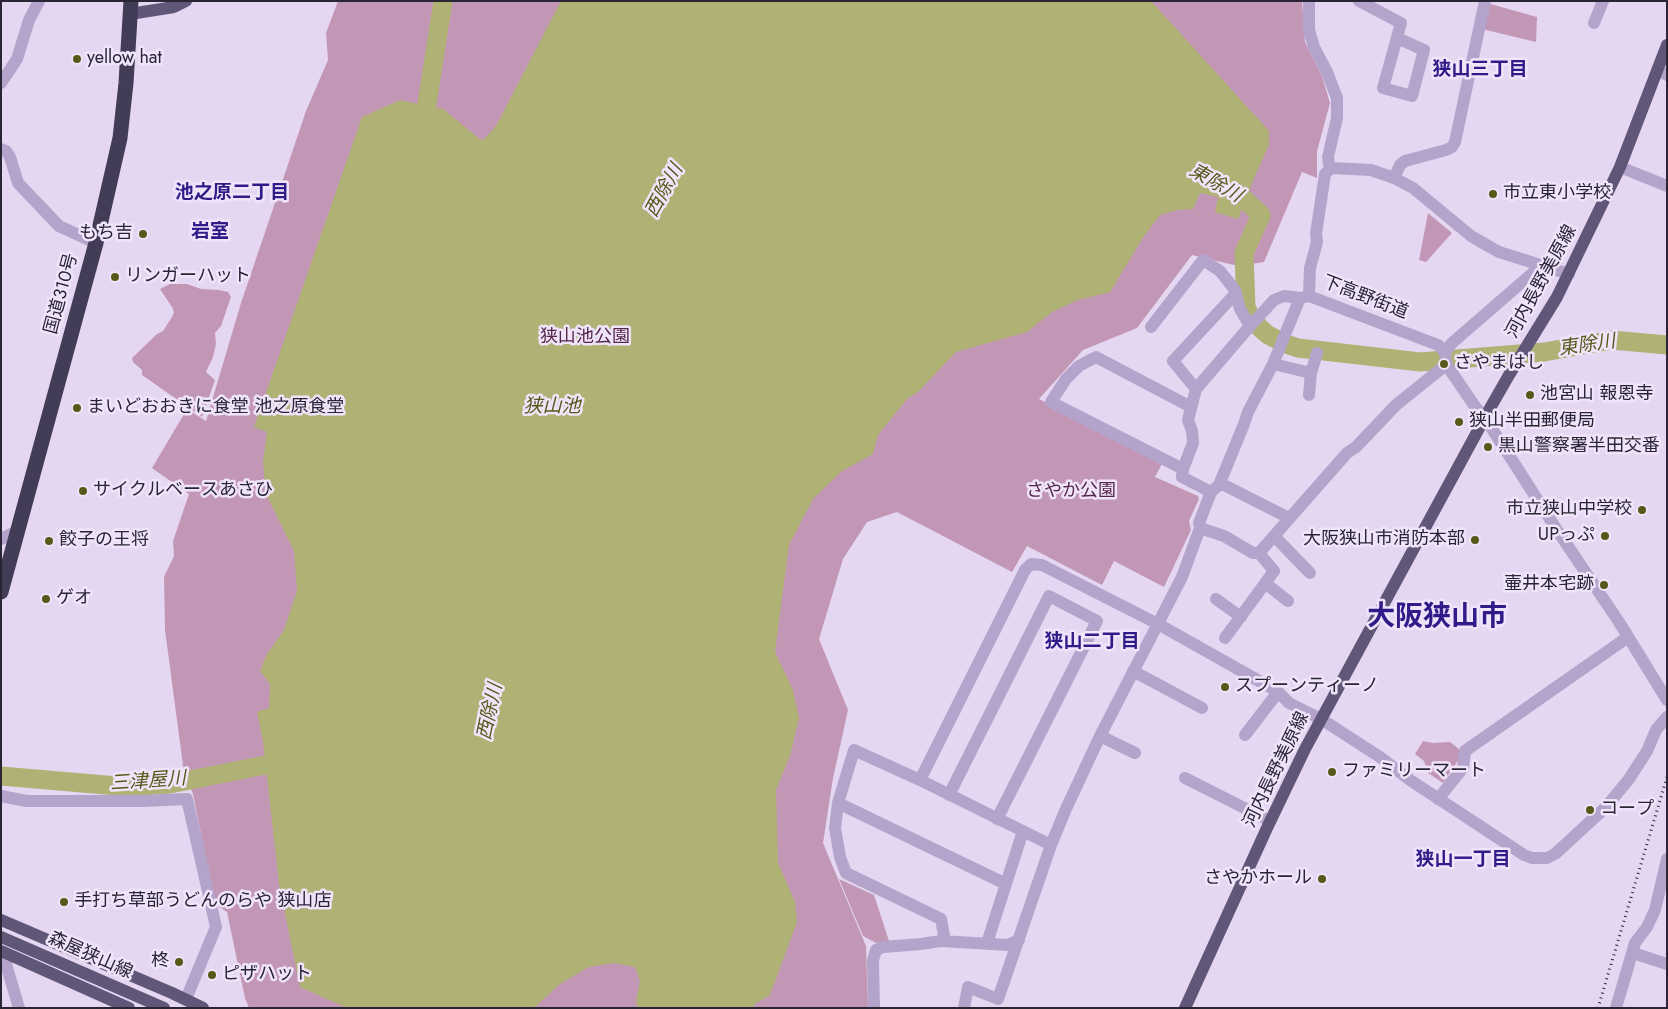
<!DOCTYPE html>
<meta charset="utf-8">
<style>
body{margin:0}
#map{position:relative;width:1668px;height:1009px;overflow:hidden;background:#e5d7f2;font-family:Jost,sans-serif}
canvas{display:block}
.frame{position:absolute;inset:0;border:2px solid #2a2535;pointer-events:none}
</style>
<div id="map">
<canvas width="1668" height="1009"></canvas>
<div class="frame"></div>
</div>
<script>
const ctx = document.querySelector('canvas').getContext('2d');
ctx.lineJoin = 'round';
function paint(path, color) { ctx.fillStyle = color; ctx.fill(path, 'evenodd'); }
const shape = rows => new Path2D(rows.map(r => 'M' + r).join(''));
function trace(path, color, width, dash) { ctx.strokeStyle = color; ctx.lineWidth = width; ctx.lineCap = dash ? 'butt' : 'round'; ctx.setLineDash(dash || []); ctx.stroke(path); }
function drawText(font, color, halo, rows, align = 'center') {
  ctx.font = font + ' Jost,"Noto Sans JP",sans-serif'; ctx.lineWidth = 5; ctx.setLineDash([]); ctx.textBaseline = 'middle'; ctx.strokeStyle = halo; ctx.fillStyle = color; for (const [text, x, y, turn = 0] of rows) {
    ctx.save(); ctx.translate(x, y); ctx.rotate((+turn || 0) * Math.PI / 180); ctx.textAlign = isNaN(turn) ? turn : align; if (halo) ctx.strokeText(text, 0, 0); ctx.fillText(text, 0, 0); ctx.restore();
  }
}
const green = shape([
 [338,1,1302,1,1305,42,1322,76,1330,103,1317,151,1317,178,1302,172,1264,262,1238,266,1192,255,1137,328,1083,350,1039,399,1162,464,1155,477,1198,496,1199,499,1189,521,1191,530,1164,587,1114,561,1102,585,1027,546,1012,572,897,512,867,522,843,559,819,639,848,710,833,778,823,843,866,946,868,1008,249,1008,245,998,227,912,215,904,193,794,184,773,165,630,164,577,174,556,173,541,189,494,152,468,187,409,206,421,241,303,277,197,306,111,328,60,326,33],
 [1487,3,1537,17,1536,42,1482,29],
 [1428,213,1452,233,1426,262,1419,260],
 [170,284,187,284,201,289,219,290,228,292,231,297,221,326,215,333,216,344,213,357,206,372,215,380,202,417,142,375,142,370,133,362,132,358,157,334,163,331,172,317,174,312,172,307,160,289],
 [1423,741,1433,743,1450,742,1459,749,1459,759,1443,783,1428,773,1424,761,1415,754],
 [839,879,874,895,889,941,876,943,863,936]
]);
const water = shape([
 [561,1,1151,1,1269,131,1269,145,1254,178,1238,219,1215,212,1218,197,1200,193,1193,209,1177,210,1160,215,1144,236,1110,292,1078,300,1052,312,1027,332,956,352,918,392,907,399,878,435,873,454,842,471,813,499,789,545,775,652,793,690,799,718,790,756,776,790,778,863,795,902,797,922,770,995,755,1004,753,1008,638,1008,636,1001,640,981,635,967,614,963,589,967,560,984,534,1008,347,1008,300,987,279,884,263,741,257,712,269,708,270,684,260,671,267,654,284,630,297,591,294,551,266,494,263,462,267,432,254,427,362,117,400,100,423,105,443,109,482,141,496,126]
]);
const river = shape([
 [424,131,423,129,443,1],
 [1224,185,1237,192,1261,215,1244,253,1246,307,1250,315,1259,327,1268,335,1286,344,1298,348,1420,362,1544,352,1612,340,1667,345],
 [1,776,129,787,170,784,265,765]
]);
const minor = shape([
 [1309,1,1309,30,1314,47,1327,72,1337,98,1337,118,1328,157,1329,164,1331,168],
 [1359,1,1401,23,1383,88,1412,96,1424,50,1397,38],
 [1594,23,1603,1],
 [1657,70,1667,75],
 [1,83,17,59,29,20,39,1],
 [1,149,6,151,10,157,18,183,59,226,96,243],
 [1620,167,1667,186],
 [1331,168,1371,170,1394,178,1413,188,1471,236,1490,247,1499,252,1569,274],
 [1394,178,1400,165,1405,161,1446,150,1452,147,1455,142,1485,1],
 [1537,264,1535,271,1452,343,1445,352,1446,364,1476,408,1485,418,1557,530,1619,622,1667,700],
 [1309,296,1438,345,1445,352],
 [1309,296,1310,268,1317,242,1316,234,1325,174,1331,168],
 [1250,326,1274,300,1284,296,1300,298],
 [1151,327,1203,260,1220,271,1235,290,1240,309,1250,326,1196,389,1188,420,1192,431,1193,443,1183,469],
 [1273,364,1311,373],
 [1196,389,1173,361,1236,293],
 [1309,395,1311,373,1317,353],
 [1191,407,1096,357,1079,366,1066,379,1051,402,1183,469,1182,477,1211,492],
 [1220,483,1289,518],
 [1200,528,1224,536,1253,553,1259,553,1274,571,1225,638],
 [1274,536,1310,573],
 [1,539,18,531],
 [1259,553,1347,453,1356,447,1396,405,1447,364],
 [1265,583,1288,601],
 [1216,599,1241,617],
 [1133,671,1202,708],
 [1245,735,1278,692],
 [1100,736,1135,753],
 [1185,778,1270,821],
 [920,780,1025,570,1031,564,1042,565,1158,624,1277,691,1289,703,1321,719,1380,757,1410,780,1524,855,1532,858,1547,858,1555,854,1606,807,1629,779,1647,751,1656,730,1667,717],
 [949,795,1049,596,1097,621,997,819],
 [1,796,26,801,143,801,187,799,216,927,186,999],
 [1438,799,1463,768,1465,751,1628,637],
 [838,803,1006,884],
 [945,941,941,919,846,873,840,857,835,828,838,803,854,750,920,780,1051,845],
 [987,943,1023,831],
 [1633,953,1667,964],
 [9,955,6,964,19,1008],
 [874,1008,873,960,876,950,883,947,921,944,941,941,1008,945,1019,940],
 [964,1008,968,987,998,999,1051,845,1065,811,1100,736,1182,577,1200,528,1199,523,1211,492,1219,485,1244,424,1248,412,1273,364,1300,298,1309,296],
 [1616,1008,1635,943,1647,927,1655,910,1667,859]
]);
const major = shape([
 [130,14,174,7,186,1],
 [1,920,172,993,203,1008],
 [1,937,164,1008],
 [1,951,129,1008],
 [1185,1008,1267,828,1305,749,1489,410,1509,375,1557,297,1620,167,1667,45]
]);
const highway = shape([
 [1,592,96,243,120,138,126,83,131,1]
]);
const rail = shape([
 [1598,1008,1667,777]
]);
const markers = [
 [77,59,5,"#575819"],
 [1493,194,5,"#575819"],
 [143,234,5,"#575819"],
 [115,277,5,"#575819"],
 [1444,364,5,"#575819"],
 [1530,395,5,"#575819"],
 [77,408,5,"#575819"],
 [1459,422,5,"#575819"],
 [1488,447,5,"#575819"],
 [83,491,5,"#575819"],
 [1642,510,5,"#575819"],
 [1605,536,5,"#575819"],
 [1475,540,5,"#575819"],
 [49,541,5,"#575819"],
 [1604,585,5,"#575819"],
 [46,599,5,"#575819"],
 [1225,687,5,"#575819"],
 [1332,772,5,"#575819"],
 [1590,810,5,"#575819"],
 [1322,879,5,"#575819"],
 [64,902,5,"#575819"],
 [179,962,5,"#575819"],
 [212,975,5,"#575819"]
];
const poiNames = [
 ["yellow hat",87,59],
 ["市立東小学校",1503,194],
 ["もち吉",133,234,"right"],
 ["リンガーハット",125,277],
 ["さやまはし",1454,364],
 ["池宮山 報恩寺",1540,395],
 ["まいどおおきに食堂 池之原食堂",87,408],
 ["狭山半田郵便局",1469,422],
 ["黒山警察署半田交番",1498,447],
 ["サイクルベースあさひ",93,491],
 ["市立狭山中学校",1632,510,"right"],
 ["UPっぷ",1595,536,"right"],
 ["大阪狭山市消防本部",1465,540,"right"],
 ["餃子の王将",59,541],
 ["壷井本宅跡",1594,585,"right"],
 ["ゲオ",56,599],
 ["スプーンティーノ",1235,687],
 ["ファミリーマート",1342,772],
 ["コープ",1600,810],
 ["さやかホール",1312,879,"right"],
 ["手打ち草部うどんのらや 狭山店",74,902],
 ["柊",169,962,"right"],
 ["ピザハット",222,975]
];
const streetNames = [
 ["河内長野美原線",1542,282,-61],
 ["国道310号",62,294,-75],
 ["下高野街道",1365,298,21],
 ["河内長野美原線",1277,770,-64],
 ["森屋狭山線",90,956,24]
];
const parkNames = [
 ["狭山池公園",585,338],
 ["さやか公園",1071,492]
];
const neighbourhoodNames = [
 ["狭山三丁目",1480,70],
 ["池之原二丁目",232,193],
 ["岩室",210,232],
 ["狭山二丁目",1092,642],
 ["狭山一丁目",1463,860]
];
const waterNames = [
 ["東除川",1215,184,30],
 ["西除川",665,191,-61],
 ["東除川",1587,346,-8],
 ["狭山池",552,407],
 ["西除川",491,712,-78],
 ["三津屋川",148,782,-4]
];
const townNames = [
 ["大阪狭山市",1437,618]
];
paint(green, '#c297b5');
paint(water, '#b0b175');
trace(river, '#b0b175', 19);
trace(minor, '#b4a3cb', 12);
trace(major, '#605678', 12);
trace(highway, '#433c57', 15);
trace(rail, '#2a2535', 3, [1, 4]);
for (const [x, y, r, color] of markers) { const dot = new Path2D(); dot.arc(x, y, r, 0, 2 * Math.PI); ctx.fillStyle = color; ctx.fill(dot); trace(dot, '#efe4fa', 2); }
drawText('18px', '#2a2535', '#efe4fa', poiNames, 'left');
drawText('18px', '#2a2535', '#efe4fa', streetNames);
drawText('18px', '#552846', '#efe4fa', parkNames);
drawText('bold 19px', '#311b88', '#efe4fa', neighbourhoodNames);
drawText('italic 19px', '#575819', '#efe4fa', waterNames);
drawText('bold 28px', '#311b88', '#efe4fa', townNames);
</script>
